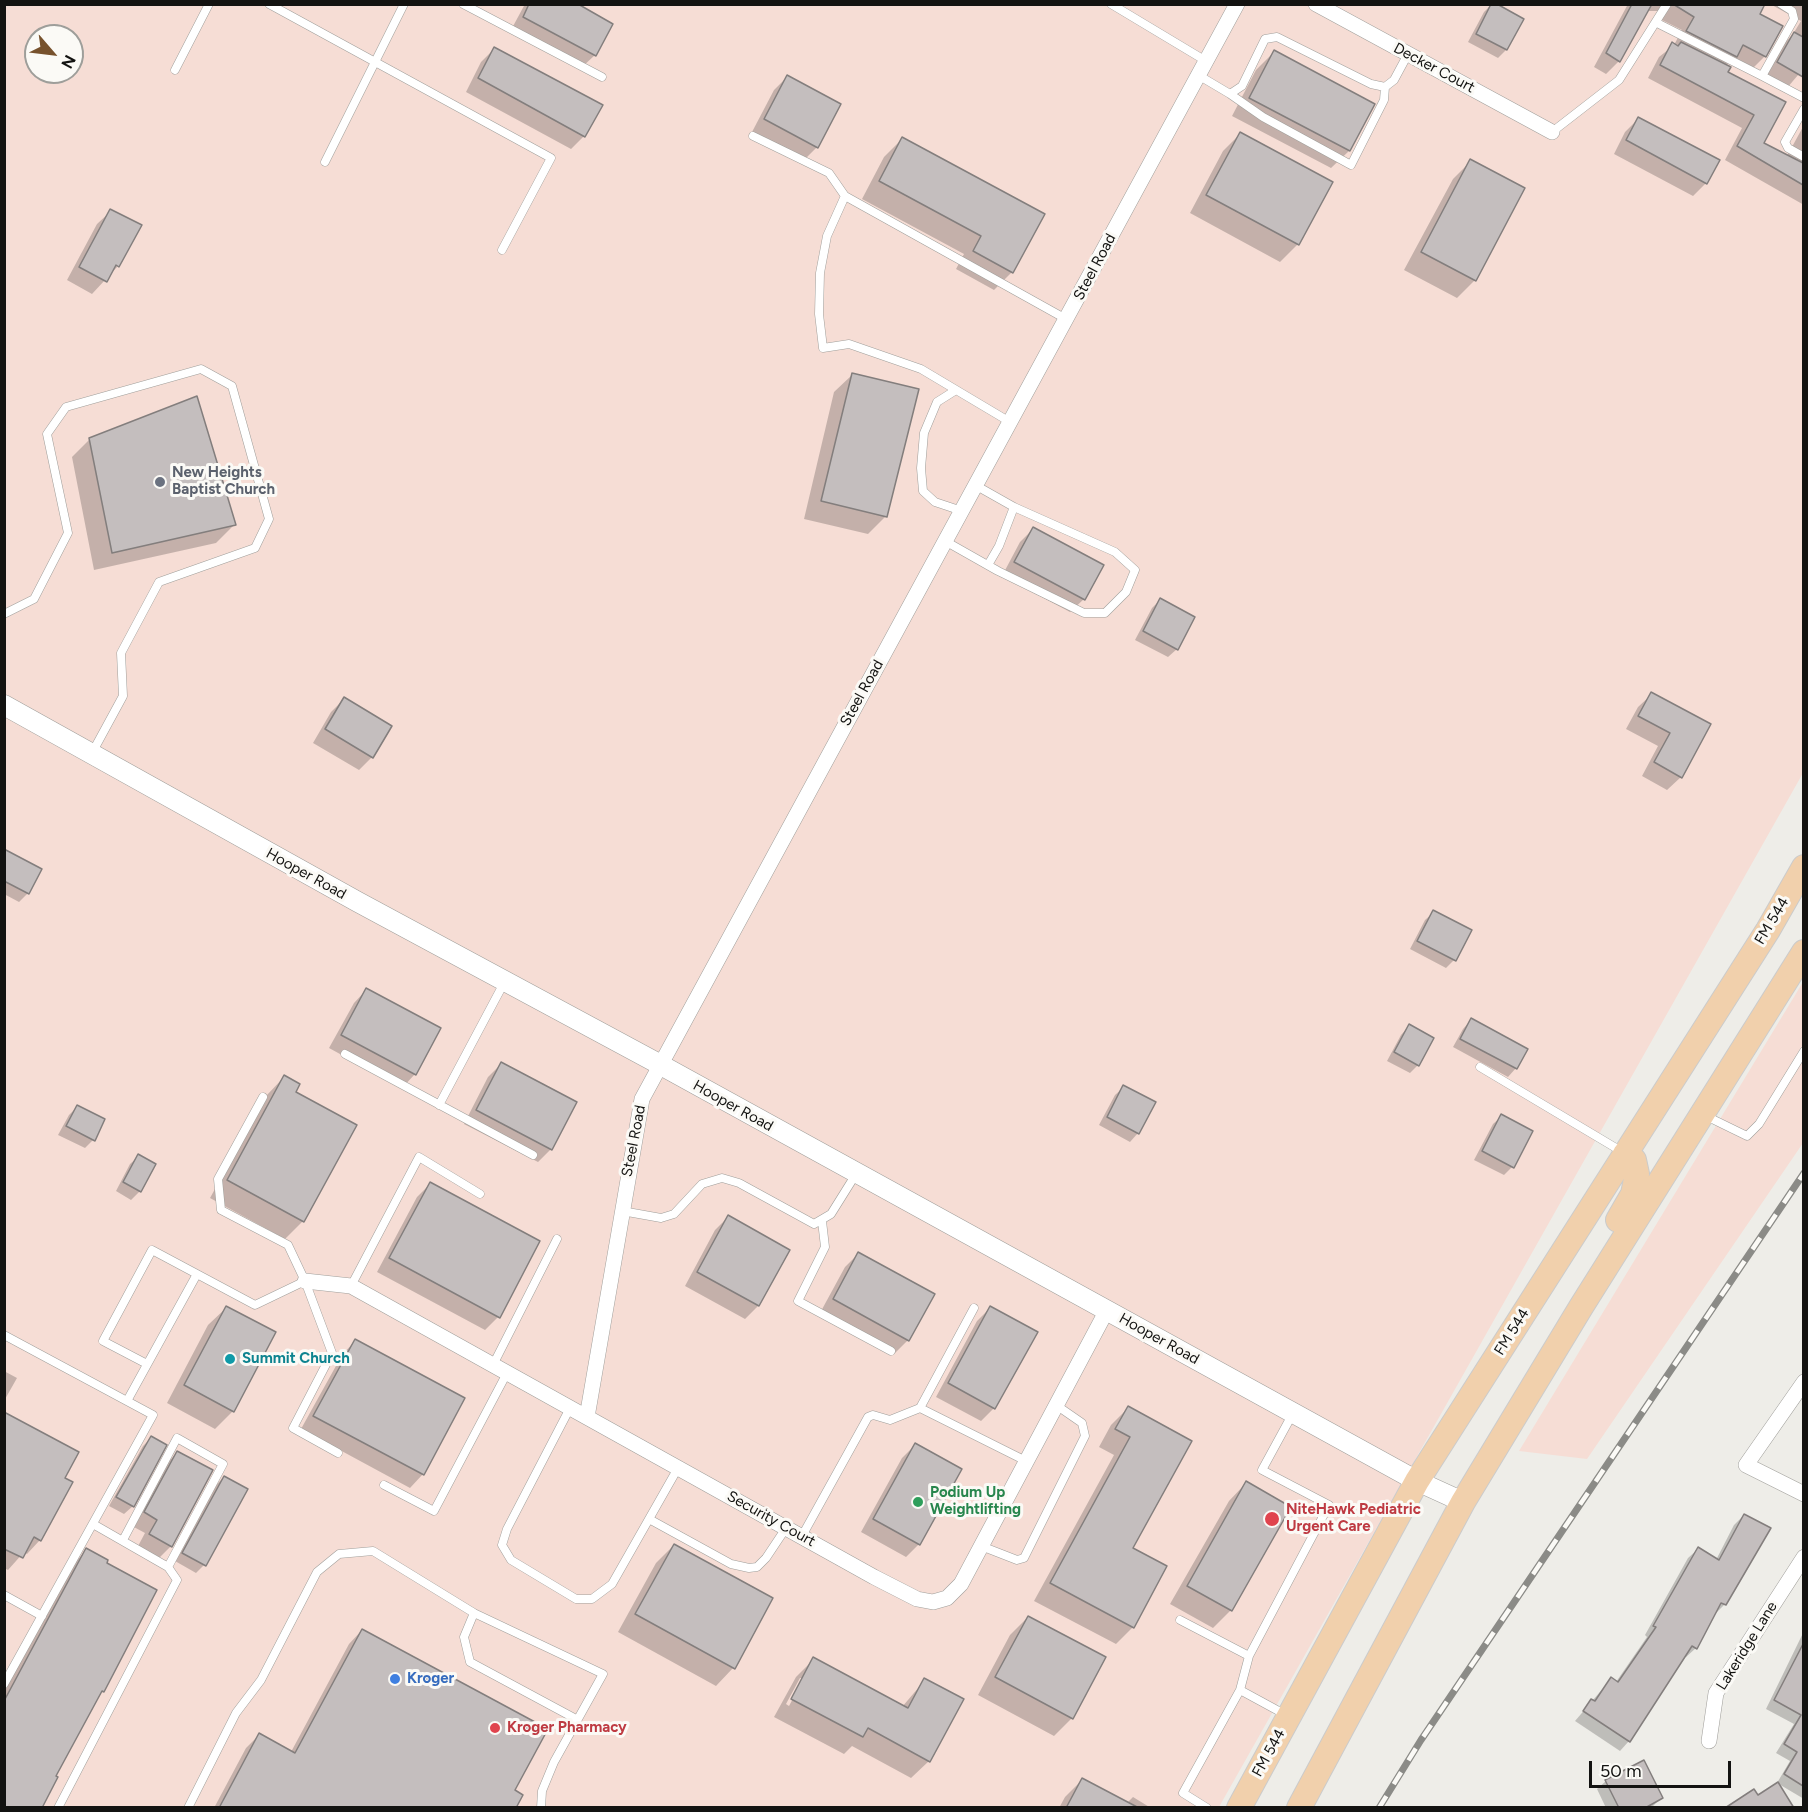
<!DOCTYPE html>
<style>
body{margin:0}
#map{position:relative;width:1808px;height:1812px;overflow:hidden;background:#eeede8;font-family:Figtree,sans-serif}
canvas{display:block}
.frame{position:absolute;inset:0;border:6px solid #131311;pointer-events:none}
.north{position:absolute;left:24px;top:24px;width:60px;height:60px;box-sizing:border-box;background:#fbfaf6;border:2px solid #9e9e9a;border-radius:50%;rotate:118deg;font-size:16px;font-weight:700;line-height:24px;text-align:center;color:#131311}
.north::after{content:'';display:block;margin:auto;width:21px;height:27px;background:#77522d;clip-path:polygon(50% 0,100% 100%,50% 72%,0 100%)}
.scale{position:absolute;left:1589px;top:1761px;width:142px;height:27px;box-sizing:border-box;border:3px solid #131311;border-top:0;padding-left:8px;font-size:18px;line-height:21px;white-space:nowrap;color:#131311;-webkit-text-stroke:4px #fbfaf6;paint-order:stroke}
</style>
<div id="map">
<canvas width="1808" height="1812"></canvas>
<div class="frame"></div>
<div class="north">N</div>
<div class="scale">50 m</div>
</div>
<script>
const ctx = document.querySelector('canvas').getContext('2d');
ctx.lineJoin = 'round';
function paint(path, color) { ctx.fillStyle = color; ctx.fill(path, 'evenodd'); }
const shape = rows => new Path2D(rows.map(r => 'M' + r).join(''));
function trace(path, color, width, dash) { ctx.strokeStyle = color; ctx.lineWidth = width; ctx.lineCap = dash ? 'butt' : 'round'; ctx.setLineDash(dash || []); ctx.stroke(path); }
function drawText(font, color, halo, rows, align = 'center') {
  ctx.font = font + ' Figtree,sans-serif'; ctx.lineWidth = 6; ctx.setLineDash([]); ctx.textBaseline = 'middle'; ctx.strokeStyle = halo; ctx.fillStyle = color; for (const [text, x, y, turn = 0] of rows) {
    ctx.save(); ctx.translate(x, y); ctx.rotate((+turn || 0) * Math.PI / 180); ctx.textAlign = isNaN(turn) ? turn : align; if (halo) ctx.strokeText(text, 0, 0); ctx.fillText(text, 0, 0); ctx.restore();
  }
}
const commercial = shape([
 [5,5,1803,5,1803,773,1219,1807,5,1808],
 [36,36,72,36,72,72,36,72],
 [1803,982,1803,1143,1587,1459,1519,1451]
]);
const shadow = shape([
 [525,4,574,4,595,55,581,68,511,30],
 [1492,4,1506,50,1498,58,1468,42,1484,12],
 [1628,4,1763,4,1757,15,1765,56,1752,69,1733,59,1725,66,1726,73,1784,103,1762,144,1787,156,1804,125,1804,205,1725,160,1742,128,1648,78,1659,57,1674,45,1682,30,1660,19,1657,11,1646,11,1619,61,1606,74,1594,67],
 [1770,4,1804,4,1804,68,1787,88,1765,76,1781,47,1793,34,1801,21],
 [495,48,584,136,571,149,466,92,481,62],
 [1274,52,1373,105,1349,151,1331,168,1232,116,1256,70],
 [787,77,817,147,804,160,752,132,774,90],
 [1638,119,1706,183,1693,196,1614,154,1625,132],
 [1241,133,1331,182,1298,244,1280,262,1190,213,1223,151],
 [902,139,1012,272,994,290,956,269,964,254,862,199,884,157],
 [1471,161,1475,280,1457,298,1404,270,1453,179],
 [111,211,118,266,92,294,67,280,97,224],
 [852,375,886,516,868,534,804,519,834,392],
 [90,439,234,525,216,543,94,570,72,457],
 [1033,529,1084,599,1070,612,1002,576,1020,542],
 [1160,600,1177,649,1168,657,1135,640,1152,608],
 [1652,694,1709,724,1681,777,1667,790,1642,776,1658,746,1626,729,1638,707],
 [344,699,372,757,359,770,313,743,331,712],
 [4,851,28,893,19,902,4,894],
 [1434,912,1454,960,1446,968,1410,949,1425,920],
 [367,989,439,1029,415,1074,402,1088,329,1048,354,1003],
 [1471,1020,1516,1068,1508,1077,1453,1047,1463,1029],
 [1409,1026,1418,1065,1410,1073,1387,1061,1401,1035],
 [501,1064,551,1149,538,1162,464,1124,488,1077],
 [284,1077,294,1093,303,1221,285,1239,210,1198,267,1095],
 [1124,1087,1138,1133,1130,1142,1099,1125,1115,1095],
 [77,1107,93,1140,85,1148,58,1135,69,1115],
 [1502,1116,1512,1167,1504,1175,1474,1160,1493,1124],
 [139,1156,140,1191,131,1200,116,1191,130,1164],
 [430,1184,498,1317,485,1330,377,1272,417,1197],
 [728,1217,788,1250,758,1306,745,1319,685,1286,715,1230],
 [858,1254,908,1340,895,1353,820,1313,845,1267],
 [226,1308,233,1411,215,1429,167,1403,208,1325],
 [990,1308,994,1408,981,1421,936,1397,977,1321],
 [355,1341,423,1474,410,1488,301,1429,342,1355],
 [4,1371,17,1378,4,1401],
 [1128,1408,1190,1442,1131,1549,1133,1627,1116,1644,1034,1601,1114,1455,1099,1447,1111,1425],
 [4,1414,63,1479,70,1483,40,1540,27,1554,24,1552,8,1570,4,1568],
 [151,1438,133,1506,124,1514,109,1506,143,1446],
 [915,1445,919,1544,906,1557,861,1532,902,1458],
 [177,1453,171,1546,158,1559,137,1548,145,1533,132,1526,164,1466],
 [224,1477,204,1565,196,1573,175,1561,215,1486],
 [1246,1483,1289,1507,1230,1611,1213,1628,1170,1604,1229,1501],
 [1744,1515,1725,1604,1715,1614,1696,1648,1686,1657,1684,1656,1629,1741,1620,1751,1575,1721,1611,1679,1616,1682,1647,1637,1645,1635,1688,1558,1698,1549,1716,1560,1734,1525],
 [674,1545,771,1599,733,1668,716,1686,618,1632,656,1563],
 [87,1550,103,1691,4,1808,4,1688,69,1568],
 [1028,1617,1072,1718,1054,1736,978,1695,1010,1635],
 [362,1630,513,1791,515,1808,214,1808,246,1748,259,1735,291,1752,349,1644],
 [1804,1631,1804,1799,1777,1783,1790,1761,1776,1753,1794,1724,1766,1709],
 [814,1659,902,1707,925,1680,929,1761,911,1778,852,1746,844,1754,774,1717,796,1677],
 [800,1678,804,1678,789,1706,786,1704],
 [1083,1779,1127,1803,1133,1797,1151,1808,1059,1808,1065,1797],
 [1606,1781,1661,1798,1651,1808,1606,1808,1597,1789]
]);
const building = shape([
 [529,4,578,4,613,24,596,56,523,17,529,4],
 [1491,4,1497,4,1524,19,1507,50,1476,34,1491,4],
 [1632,4,1652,4,1620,62,1606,53,1632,4],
 [1673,4,1765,4,1760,14,1783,26,1766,57,1743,45,1737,57,1686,31,1694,17,1673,4],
 [1794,32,1803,37,1803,77,1777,62,1794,32],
 [1672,42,1678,46,1681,42,1731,67,1728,72,1786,102,1764,143,1803,163,1803,185,1737,146,1754,115,1660,65,1672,42],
 [494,47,603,105,585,137,478,78,494,47],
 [1274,50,1375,104,1350,151,1249,98,1274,50],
 [787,75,841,104,818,148,764,119,787,75],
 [1638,117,1720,160,1707,184,1626,140,1638,117],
 [1240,132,1333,182,1299,245,1206,195,1240,132],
 [902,137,1045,214,1013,273,973,251,981,236,879,181,902,137],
 [1470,159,1525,188,1476,281,1421,252,1470,159],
 [110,209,142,225,119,267,116,265,107,282,79,267,110,209],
 [852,373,919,389,887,517,821,501,852,373],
 [197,396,236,525,112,553,89,438,197,396],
 [1033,527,1104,565,1085,600,1014,562,1033,527],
 [1160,598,1195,617,1178,650,1143,631,1160,598],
 [1651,692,1711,724,1682,778,1654,762,1670,733,1638,716,1651,692],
 [344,697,392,726,373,758,325,729,344,697],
 [4,849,42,869,29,894,4,881,4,849],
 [1433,910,1472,930,1456,961,1417,941,1433,910],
 [366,988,441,1028,416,1075,341,1035,366,988],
 [1471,1018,1528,1049,1517,1069,1460,1039,1471,1018],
 [1409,1024,1434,1038,1419,1066,1394,1052,1409,1024],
 [501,1062,577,1102,552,1150,476,1110,501,1062],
 [284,1075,300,1084,296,1092,357,1125,304,1222,227,1180,284,1075],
 [1123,1085,1156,1102,1139,1134,1107,1117,1123,1085],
 [77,1105,105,1119,95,1141,66,1126,77,1105],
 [1501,1114,1533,1131,1514,1168,1482,1151,1501,1114],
 [138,1154,156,1164,141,1192,123,1182,138,1154],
 [430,1182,540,1241,500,1318,389,1258,430,1182],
 [728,1215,790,1250,759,1306,697,1272,728,1215],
 [858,1252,935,1294,909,1341,833,1299,858,1252],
 [226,1306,276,1332,234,1412,184,1385,226,1306],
 [990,1306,1038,1332,995,1409,948,1383,990,1306],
 [355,1339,465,1398,424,1475,313,1416,355,1339],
 [1128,1406,1192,1441,1133,1548,1167,1566,1134,1628,1050,1583,1130,1437,1115,1429,1128,1406],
 [4,1412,79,1452,65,1478,73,1482,41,1541,34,1537,23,1558,4,1549,4,1412],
 [151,1436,167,1445,134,1507,116,1497,151,1436],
 [915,1443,962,1469,920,1545,873,1519,915,1443],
 [177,1451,213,1470,172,1547,149,1534,157,1520,144,1512,177,1451],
 [224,1476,248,1489,206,1566,182,1553,224,1476],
 [1246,1481,1291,1507,1232,1611,1187,1586,1246,1481],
 [1744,1514,1771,1528,1726,1605,1721,1603,1697,1649,1692,1646,1630,1742,1583,1711,1591,1699,1595,1701,1611,1677,1618,1682,1656,1627,1653,1626,1698,1547,1719,1560,1744,1514],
 [674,1544,773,1598,735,1669,635,1614,674,1544],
 [86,1548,108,1560,107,1563,157,1590,104,1692,102,1691,56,1776,58,1777,42,1808,4,1808,4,1701,86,1548],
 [1028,1616,1106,1657,1073,1719,995,1677,1028,1616],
 [362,1629,548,1729,515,1790,523,1795,516,1808,219,1808,259,1733,295,1753,362,1629],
 [1803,1644,1803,1786,1784,1774,1797,1752,1784,1744,1801,1715,1774,1700,1803,1644],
 [813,1657,908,1708,924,1678,964,1699,930,1762,868,1728,863,1737,791,1699,813,1657],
 [1644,1760,1663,1798,1645,1808,1619,1808,1605,1780,1644,1760],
 [1082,1778,1139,1808,1066,1808,1082,1778],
 [1778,1782,1794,1808,1725,1808,1754,1789,1758,1795,1778,1782]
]);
const service = shape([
 [269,4,551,158,502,250],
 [463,4,602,77],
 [1111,4,1206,61],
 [1657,23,1762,76,1794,19,1792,11,1781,4],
 [175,70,209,4],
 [1198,75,1230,94,1242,86,1265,39,1277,37,1371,84,1385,87,1394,80,1408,54],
 [1762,76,1804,98],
 [1230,94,1263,117,1351,165,1384,100,1385,87],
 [1804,109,1785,142,1788,148,1804,157],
 [1552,132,1619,80,1667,4],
 [753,136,829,173,845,196,827,236,820,273,819,314,823,348,849,344,921,369,1010,422],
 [325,162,404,4],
 [845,196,1066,319],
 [956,390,937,402,924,433,921,468,923,491,935,502,962,511],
 [945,541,998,571,1084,613,1105,613,1126,592,1135,570,1115,552,1014,507,975,485],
 [988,565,999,546,1014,507],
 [4,614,34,599,68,533,47,434,66,407,201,369,232,386,269,519,255,548,159,582,121,653,123,696,92,753],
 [345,1054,533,1155],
 [1480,1067,1621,1151],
 [263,1097,218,1179,221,1210,288,1245,305,1281,332,1353,293,1428,338,1453],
 [439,1105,505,981],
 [1706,1116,1747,1136,1759,1124,1804,1051],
 [622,1211,661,1218,674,1214,702,1184,722,1178,739,1183,814,1224,831,1214,856,1174],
 [822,1221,825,1247,798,1301,891,1351],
 [351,1286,419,1157,480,1194],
 [4,1335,153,1415,4,1684],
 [147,1364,103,1341,152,1250,255,1305,305,1281],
 [493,1365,557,1239],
 [127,1401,197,1274],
 [570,1408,507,1529,502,1545,511,1560,576,1599,592,1599,612,1584,678,1468],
 [920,1408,974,1308],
 [384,1485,434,1511,507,1373],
 [649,1519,731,1564,749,1568,757,1567,766,1558,786,1528],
 [802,1536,868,1417,873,1415,890,1420,920,1408,1026,1461],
 [123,1540,177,1438,223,1464,168,1567],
 [981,1546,1017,1560,1024,1558,1085,1436,1082,1423,1056,1405],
 [4,1595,42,1616],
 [474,1613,464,1637,470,1662,576,1719],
 [1180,1620,1249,1656],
 [1240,1690,1286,1715],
 [58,1808,177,1580,168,1567,93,1524],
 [188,1808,236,1713,261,1680,317,1572,339,1554,373,1551,474,1613,603,1674,554,1762,542,1791,541,1808],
 [1207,1808,1183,1793,1240,1690,1249,1656,1329,1505,1262,1470,1292,1415]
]);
const minor = shape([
 [1316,4,1552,132],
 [305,1281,351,1286,874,1577,917,1599,933,1602,947,1598,961,1584,1107,1310],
 [1804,1382,1746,1465,1804,1494],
 [587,1417,642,1099,1237,4],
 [1709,1741,1716,1693,1804,1557]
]);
const tertiary = shape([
 [4,705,358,902,659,1064,1417,1481,1463,1502]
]);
const primary = shape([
 [1618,1220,1633,1194,1637,1174,1634,1160,1625,1154],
 [1239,1808,1417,1481,1768,930,1804,867],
 [1299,1808,1463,1502,1581,1307,1804,952]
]);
const rail = shape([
 [1379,1808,1421,1740,1804,1173]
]);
const markers = [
 [160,482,6,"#6b7280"],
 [230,1359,6,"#0f9aa8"],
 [918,1502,6,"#2e9e5b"],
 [1272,1519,8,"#e0444e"],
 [395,1679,6,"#3f7fe0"],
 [495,1728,6,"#e0444e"]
];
const streetNames = [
 ["Decker Court",1434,68,28],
 ["Steel Road",1095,267,-62],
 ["Steel Road",862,693,-61],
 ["Hooper Road",306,874,29],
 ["FM 544",1772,921,-59],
 ["Hooper Road",733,1106,29],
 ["Steel Road",634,1141,-79],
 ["FM 544",1512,1332,-58],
 ["Hooper Road",1159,1339,29],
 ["Security Court",771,1519,29],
 ["Lakeridge Lane",1747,1646,-58],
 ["FM 544",1269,1753,-61]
];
const worshipNames = [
 ["New Heights",172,473],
 ["Baptist Church",172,490]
];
const cultureNames = [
 ["Summit Church",242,1359]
];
const leisureNames = [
 ["Podium Up",930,1493],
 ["Weightlifting",930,1510]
];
const healthNames = [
 ["NiteHawk Pediatric",1286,1510],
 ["Urgent Care",1286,1527],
 ["Kroger Pharmacy",507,1728]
];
const shopNames = [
 ["Kroger",407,1679]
];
paint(commercial, '#f6ddd5');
paint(shadow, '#0003');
paint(building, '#c4bebe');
trace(building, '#837e7d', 1.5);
trace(service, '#a09f9b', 9);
trace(minor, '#a09f9b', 16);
trace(tertiary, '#a09f9b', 21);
trace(primary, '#cbcbcb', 26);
trace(service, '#fff', 8);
trace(minor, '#fff', 15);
trace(tertiary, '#fff', 20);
trace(primary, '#f1d0ac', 24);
trace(rail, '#8b8b87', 7);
trace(rail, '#fbfaf6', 4.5, [14]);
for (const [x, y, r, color] of markers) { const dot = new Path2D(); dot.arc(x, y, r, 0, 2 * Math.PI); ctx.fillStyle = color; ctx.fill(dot); trace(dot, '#fbfaf6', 2); }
drawText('15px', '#131311', '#fbfaf6', streetNames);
drawText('bold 15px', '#5b616d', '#fbfaf6', worshipNames, 'left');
drawText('bold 15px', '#0d838f', '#fbfaf6', cultureNames, 'left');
drawText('bold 15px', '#27864d', '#fbfaf6', leisureNames, 'left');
drawText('bold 15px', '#be3a42', '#fbfaf6', healthNames, 'left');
drawText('bold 15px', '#366cbe', '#fbfaf6', shopNames, 'left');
</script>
